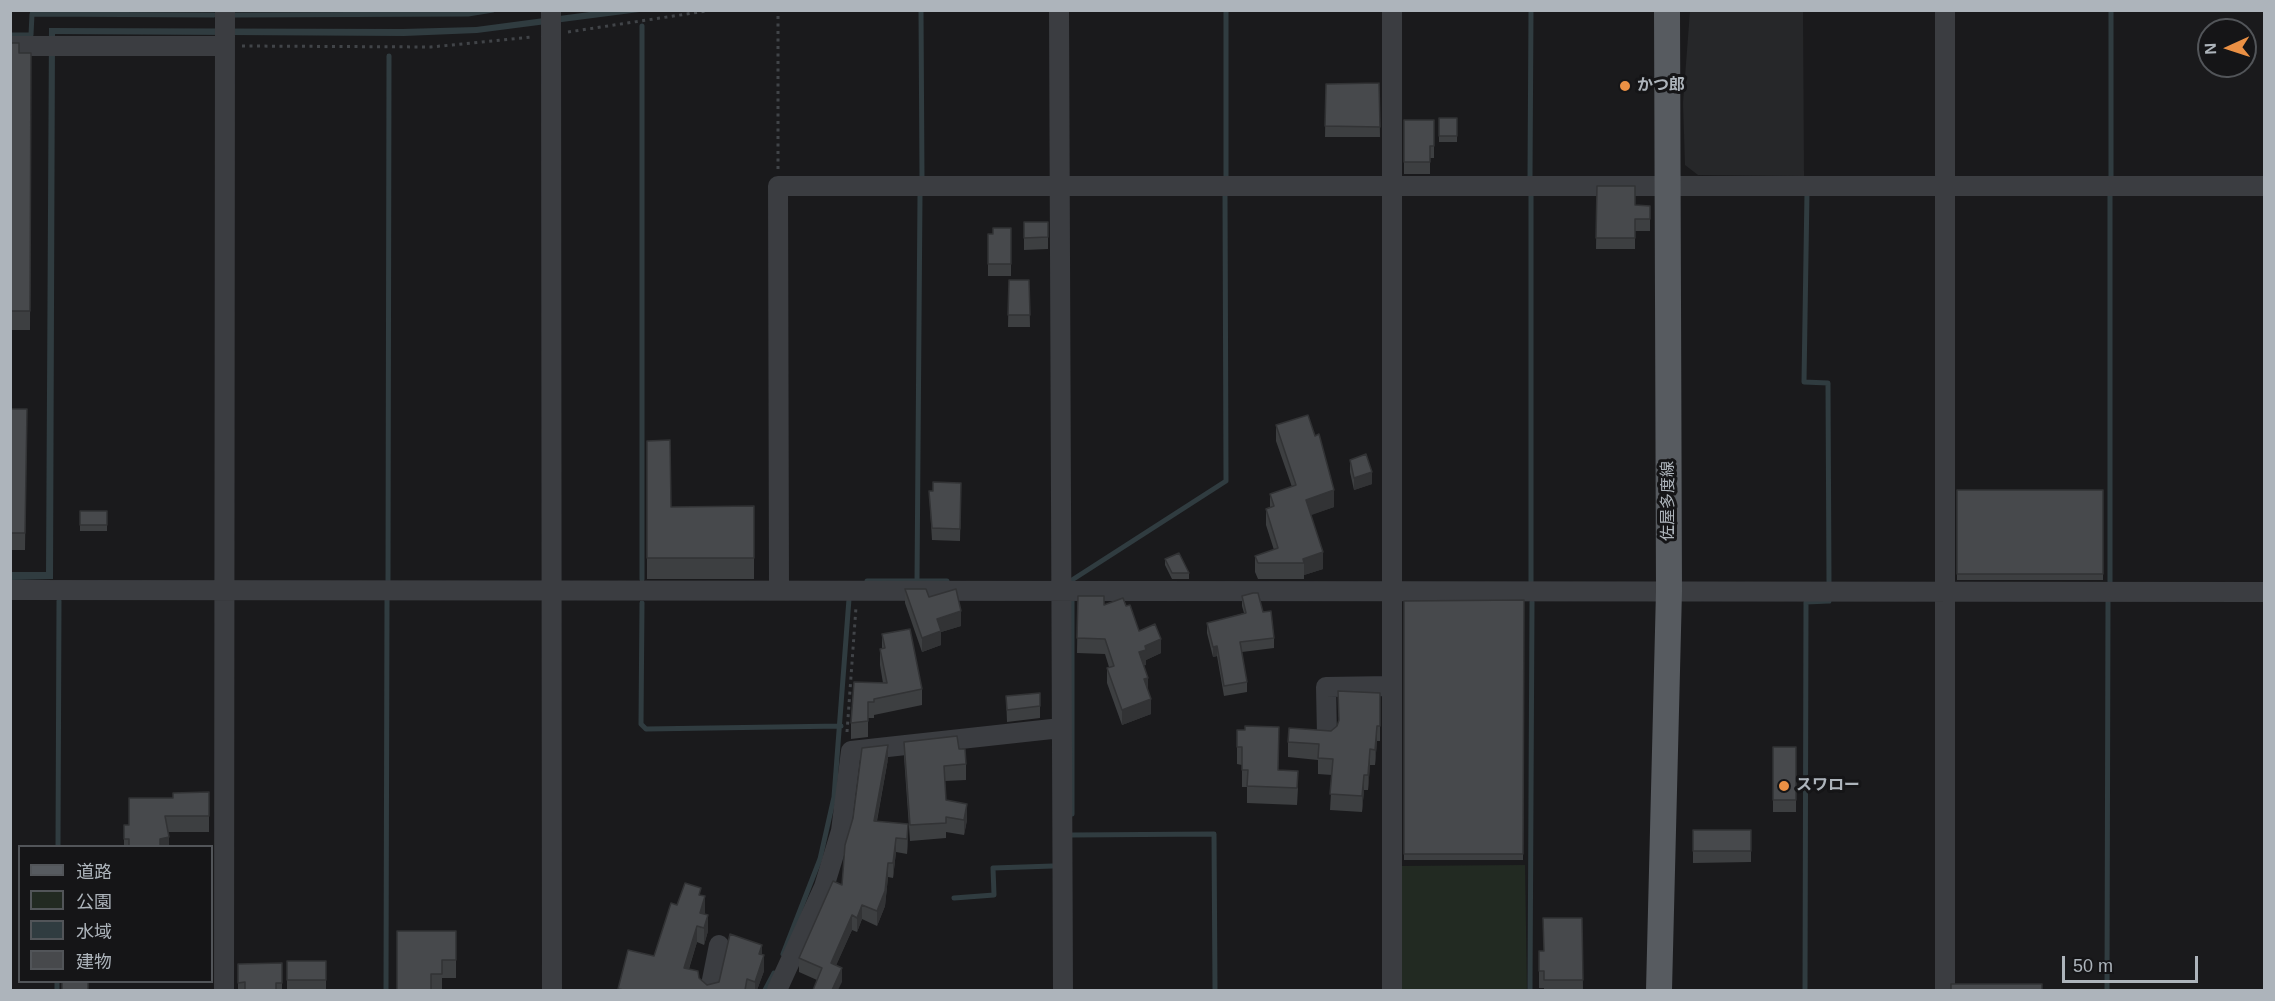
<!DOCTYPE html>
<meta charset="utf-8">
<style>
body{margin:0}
#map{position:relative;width:2275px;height:1001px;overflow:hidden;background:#1a1a1c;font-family:Arial,"Noto Sans JP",sans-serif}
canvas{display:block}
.frame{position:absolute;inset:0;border:12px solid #adb4bb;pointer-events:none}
.legend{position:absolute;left:18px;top:845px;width:195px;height:138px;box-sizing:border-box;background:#151517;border:2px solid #525559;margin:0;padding:8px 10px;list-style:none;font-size:18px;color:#adb4bb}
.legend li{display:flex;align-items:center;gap:12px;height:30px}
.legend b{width:30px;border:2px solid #525559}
.north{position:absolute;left:2197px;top:18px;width:60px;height:60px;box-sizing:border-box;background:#151517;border:2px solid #525559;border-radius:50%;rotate:267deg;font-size:16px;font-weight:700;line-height:24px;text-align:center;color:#adb4bb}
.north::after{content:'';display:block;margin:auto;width:21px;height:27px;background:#ea9044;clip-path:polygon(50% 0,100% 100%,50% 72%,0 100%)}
.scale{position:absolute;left:2062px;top:956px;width:136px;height:27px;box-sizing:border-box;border:3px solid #adb4bb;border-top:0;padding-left:8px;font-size:18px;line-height:21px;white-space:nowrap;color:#adb4bb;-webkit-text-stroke:4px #151517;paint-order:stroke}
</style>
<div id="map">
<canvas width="2275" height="1001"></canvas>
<div class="frame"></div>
<ul class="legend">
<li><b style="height:8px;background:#575b60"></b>道路</li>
<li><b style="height:16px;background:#222a22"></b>公園</li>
<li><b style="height:16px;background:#303c40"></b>水域</li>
<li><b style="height:16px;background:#47494c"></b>建物</li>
</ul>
<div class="north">N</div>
<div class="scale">50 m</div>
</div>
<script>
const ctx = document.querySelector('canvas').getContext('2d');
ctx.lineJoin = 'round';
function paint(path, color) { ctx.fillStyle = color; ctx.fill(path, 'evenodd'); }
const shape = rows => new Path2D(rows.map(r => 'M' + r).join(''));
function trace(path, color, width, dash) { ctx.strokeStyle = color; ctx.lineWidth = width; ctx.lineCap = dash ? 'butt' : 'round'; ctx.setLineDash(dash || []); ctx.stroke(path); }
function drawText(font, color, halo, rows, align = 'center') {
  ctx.font = font + ' Arial,"Noto Sans JP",sans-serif'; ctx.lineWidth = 6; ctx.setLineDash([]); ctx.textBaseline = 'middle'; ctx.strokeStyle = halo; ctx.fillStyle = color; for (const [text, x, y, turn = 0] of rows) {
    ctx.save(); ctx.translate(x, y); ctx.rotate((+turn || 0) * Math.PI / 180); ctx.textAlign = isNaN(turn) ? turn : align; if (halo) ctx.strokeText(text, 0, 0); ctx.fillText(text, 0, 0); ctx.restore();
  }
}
const built = shape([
 [1690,11,1803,11,1804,176,1698,175,1685,165,1683,103]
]);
const green = shape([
 [1525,865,1527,990,1397,990,1397,866]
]);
const water = shape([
 [597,11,647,11,477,33,404,36,55,34,53,579,11,580,10,572,46,572,49,28,402,29,476,27]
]);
const stream = shape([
 [921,10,922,179],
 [2111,10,2111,176],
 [235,15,468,14,493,10],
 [10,35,31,35,32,14,214,15],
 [1226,178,1226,10],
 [1530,178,1531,10],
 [1807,192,1804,382,1828,383,1829,583],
 [642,579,642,26],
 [1072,580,1226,481,1225,193],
 [388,581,389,56],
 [867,581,947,581],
 [917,581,920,195],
 [1531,582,1531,193],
 [2110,584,2110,194],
 [642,603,641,724,646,729,841,726],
 [1072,814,1072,599],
 [1072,835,1214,834,1215,990],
 [58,846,59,601],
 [954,898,994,895,993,868,1053,866],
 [783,954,820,859,834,797,849,599],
 [57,990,57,982],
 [386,990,387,599],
 [765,990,774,973],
 [1530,990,1532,602],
 [1805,990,1806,602,1829,601],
 [2107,990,2108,600]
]);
const path = shape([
 [568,32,713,10],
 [242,46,431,47,532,37],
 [778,169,778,10],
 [847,732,856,607]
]);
const minor = shape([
 [551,10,552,990],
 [1059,10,1063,990],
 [1945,10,1945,990],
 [10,46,225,46],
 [10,590,2264,592],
 [779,590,778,186,2264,186],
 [1327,735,1326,687,1391,686],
 [224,990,225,10],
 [710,990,719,945],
 [777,990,824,887,841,831,851,751,1061,728],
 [1392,990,1392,10]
]);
const major = shape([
 [1659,990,1669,591,1667,10]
]);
const wall = shape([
 [10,43,19,53,31,53,30,330,10,330],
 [1379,83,1380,137,1325,137,1326,84],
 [1439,118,1457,118,1457,142,1439,142],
 [1404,120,1434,120,1434,158,1430,158,1430,174,1404,174],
 [1597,186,1635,205,1650,206,1650,231,1635,231,1635,249,1596,249],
 [1024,222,1048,222,1048,249,1024,250],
 [1011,228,1011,276,988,276,988,234,993,234],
 [1009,280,1029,280,1030,327,1008,327],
 [10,409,27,409,25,550,10,550],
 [1276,425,1334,507,1310,515,1323,569,1304,575,1304,579,1258,579,1255,572,1255,556,1274,550,1266,525,1266,509,1270,507,1270,494,1292,487,1276,441],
 [647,441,671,507,754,506,754,579,647,579],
 [1350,460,1372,484,1354,490,1350,472],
 [1957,490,2103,490,2103,580,1957,580],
 [929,491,961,495,960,541,932,540],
 [80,511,107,511,107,531,80,531],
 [1165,559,1189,573,1189,579,1172,579,1165,565],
 [905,589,929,597,961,626,941,632,941,645,922,652,905,603],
 [1078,596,1104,605,1126,606,1139,631,1161,653,1146,660,1146,665,1144,665,1151,714,1122,725,1107,683,1107,668,1109,667,1105,654,1077,653],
 [1242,596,1263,612,1274,638,1274,648,1242,652,1247,682,1247,692,1224,696,1217,656,1213,657,1207,633,1207,623,1244,613,1242,606],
 [1524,600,1523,860,1404,860,1404,601],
 [882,634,922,689,922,705,874,715,874,718,868,718,868,737,851,739,851,723,883,683,880,665,880,649,882,649],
 [1380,693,1380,741,1377,741,1375,765,1370,765,1368,790,1364,790,1362,812,1330,810,1332,775,1318,774,1318,760,1288,757,1288,742,1331,731],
 [1006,696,1040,706,1040,718,1007,722],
 [1245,730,1279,770,1298,788,1297,805,1247,803,1247,787,1242,787,1242,765,1237,764,1237,747],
 [904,742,959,749,966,764,966,780,945,781,946,800,967,820,964,835,946,832,946,838,910,841,904,757],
 [1773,747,1796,747,1796,812,1773,812],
 [888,759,877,821,908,839,907,854,896,852,893,878,888,877,885,906,877,926,862,919,857,932,852,930,836,965,842,982,817,980,799,972,799,958,842,885],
 [209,792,209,832,168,832,169,846,124,846,124,825,129,825,173,798],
 [1693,830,1751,830,1751,862,1693,863],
 [701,895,708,931,704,945,697,942,689,969,707,985,719,982,762,955,764,971,757,990,618,990,618,989,654,956,677,905],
 [1582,918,1583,990,1544,990,1544,988,1539,988,1539,951,1544,951],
 [456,931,456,978,442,978,442,990,397,990],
 [287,961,326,961,326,990,287,990],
 [282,963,282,990,238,990,238,964]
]);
const shadedWall = shape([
 [1372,472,1372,484,1354,490,1354,478],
 [1334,490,1334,507,1306,517,1306,500],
 [1323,552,1323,569,1304,575,1304,563,1303,559],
 [961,611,961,626,941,632,941,645,922,652,922,638,937,619],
 [1161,639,1161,653,1146,660,1146,665,1139,667,1139,652,1145,646],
 [1217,646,1217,656,1213,657,1213,647],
 [1148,678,1148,693,1144,679],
 [1151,699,1151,714,1122,725,1122,710],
 [1377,726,1377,741,1375,765,1375,750],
 [888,745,888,759,874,835,874,821],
 [1370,749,1370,765,1368,790,1368,775],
 [1364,775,1364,790,1362,812,1362,796],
 [967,804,967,820,964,835,964,820],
 [908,824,908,839,907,854,907,839],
 [169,837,169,846,160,846,160,839],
 [896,838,896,852,893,878,893,863],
 [888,863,888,877,885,906,877,926,877,911],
 [705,896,705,913,700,929,700,913],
 [862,905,862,919,857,932,857,918],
 [708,915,708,931,704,945,704,928],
 [852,915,852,930,831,977,831,963],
 [697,926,697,942,684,984,684,968],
 [762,945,762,960,764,955,764,971,757,990,755,990,755,982,759,954],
 [842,968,842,982,838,990,832,990]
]);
const building = shape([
 [10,43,19,43,19,53,31,53,30,311,10,311,10,43],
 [1379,83,1380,127,1325,126,1326,84,1379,83],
 [1439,118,1457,118,1457,136,1439,136,1439,118],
 [1404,120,1434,120,1434,146,1430,146,1430,162,1404,162,1404,120],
 [1597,186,1635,186,1635,205,1650,206,1650,219,1635,219,1635,238,1596,238,1597,186],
 [1024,222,1048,222,1048,237,1024,238,1024,222],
 [993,228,1011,228,1011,264,988,264,988,234,993,234,993,228],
 [1009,280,1029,280,1030,315,1008,315,1009,280],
 [10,409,27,409,25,533,10,533,10,409],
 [1308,415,1315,436,1319,434,1334,490,1306,500,1323,552,1303,559,1304,563,1258,563,1255,556,1278,548,1266,509,1274,506,1270,494,1296,485,1276,425,1308,415],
 [670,440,671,507,754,506,754,558,647,558,647,441,670,440],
 [1366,454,1372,472,1354,478,1350,460,1366,454],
 [933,482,961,483,960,529,932,528,929,491,933,491,933,482],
 [1957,490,2103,490,2103,574,1957,574,1957,490],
 [80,511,107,511,107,525,80,525,80,511],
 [1179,553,1189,573,1172,573,1165,559,1179,553],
 [905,589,926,589,929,597,956,589,961,611,937,619,941,631,922,638,905,589],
 [1253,593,1258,593,1263,612,1271,611,1274,638,1240,642,1247,682,1224,686,1217,646,1213,647,1207,623,1246,613,1242,596,1253,593],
 [1078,596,1104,596,1104,605,1123,598,1126,606,1130,605,1139,631,1155,624,1161,639,1145,646,1146,650,1139,652,1148,678,1144,679,1151,699,1122,710,1107,668,1114,666,1105,639,1077,638,1078,596],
 [1524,600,1523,854,1404,854,1404,601,1524,600],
 [910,629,922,689,874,699,874,702,868,702,868,721,851,723,854,682,887,683,880,649,885,648,882,634,910,629],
 [1338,691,1380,693,1380,726,1377,726,1375,750,1370,749,1368,775,1364,775,1362,796,1330,794,1333,759,1318,758,1319,744,1288,742,1289,728,1331,731,1337,726,1339,720,1338,691],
 [1040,693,1040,706,1007,710,1006,696,1040,693],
 [1245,726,1279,727,1278,770,1298,771,1297,788,1247,786,1248,770,1242,770,1242,747,1237,747,1237,730,1245,730,1245,726],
 [957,736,959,749,965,749,966,764,944,766,946,800,967,804,964,820,946,817,946,823,910,825,904,742,957,736],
 [888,745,874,821,908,824,907,839,896,838,893,863,888,863,885,891,877,911,862,905,857,918,852,915,831,963,842,968,832,990,813,990,822,968,799,958,833,881,842,885,845,845,853,818,862,748,888,745],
 [1773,747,1796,747,1796,800,1773,800,1773,747],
 [209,792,209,816,165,816,169,837,160,839,160,846,129,846,129,839,124,839,124,825,129,825,129,798,173,798,173,793,209,792],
 [1693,830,1751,830,1751,851,1693,851,1693,830],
 [685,883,701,888,699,895,705,896,700,913,708,915,704,928,697,926,684,968,698,971,699,978,707,985,719,982,730,934,762,945,759,954,764,955,755,982,747,979,745,990,624,990,618,989,628,950,654,956,671,903,677,905,685,883],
 [1543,918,1582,918,1583,980,1544,980,1544,971,1539,971,1539,951,1544,951,1543,918],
 [397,931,456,931,456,960,442,960,442,974,431,974,431,990,397,990,397,931],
 [287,961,326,961,326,980,287,980,287,961],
 [282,963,282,983,276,983,276,990,245,990,245,982,238,983,238,964,282,963],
 [62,981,88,981,88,990,62,990,62,981],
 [1951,984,2042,984,2042,990,1951,990,1951,984]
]);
const markers = [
 [1625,86,6,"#ea9044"],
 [1784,786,6,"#ea9044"]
];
const poiNames = [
 ["かつ郎",1637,86],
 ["スワロー",1796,786]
];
const streetNames = [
 ["佐屋多度線",1669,501,-90]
];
paint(built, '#262729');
paint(green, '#222a22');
paint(water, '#303c40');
trace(stream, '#303c40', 5);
trace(path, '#414448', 3, [3, 4.5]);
trace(minor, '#3b3d41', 20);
trace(major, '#575b60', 26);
paint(wall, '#3d3f41');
paint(shadedWall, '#323335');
paint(building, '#47494c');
trace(building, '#323335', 1.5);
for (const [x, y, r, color] of markers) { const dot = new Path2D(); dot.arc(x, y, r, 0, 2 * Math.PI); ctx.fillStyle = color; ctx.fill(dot); trace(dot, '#151517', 2); }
drawText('bold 16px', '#adb4bb', '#151517', poiNames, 'left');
drawText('16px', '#adb4bb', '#151517', streetNames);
</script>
